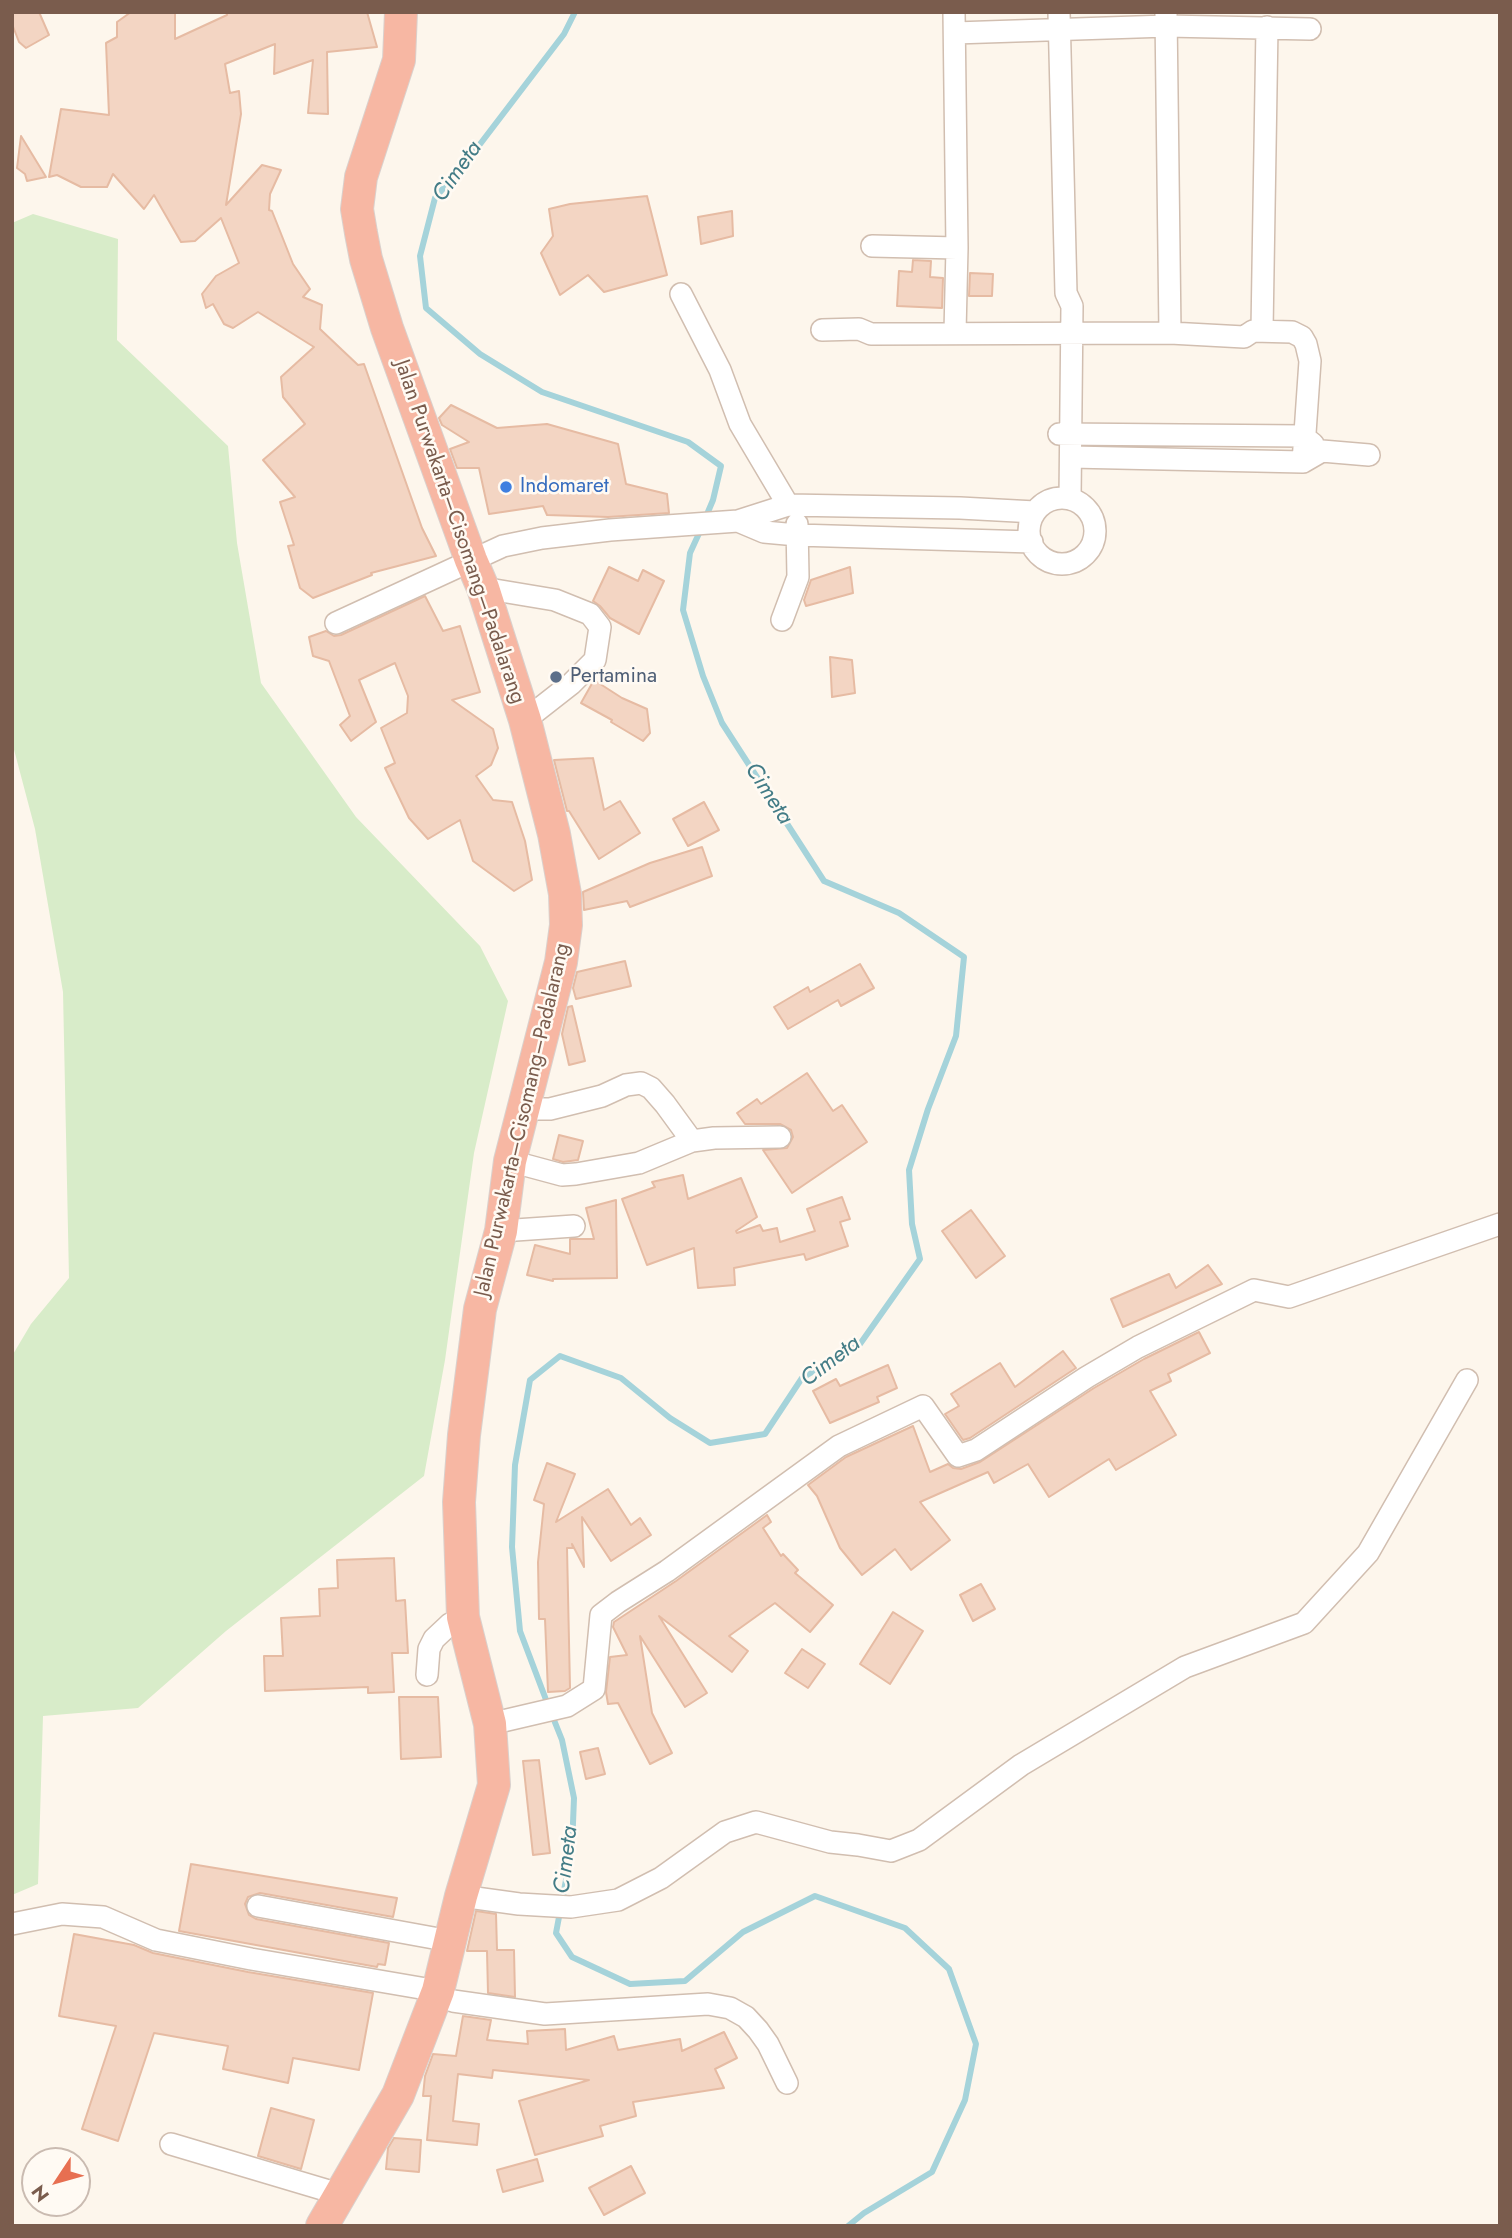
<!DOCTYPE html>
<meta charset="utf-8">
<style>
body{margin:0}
#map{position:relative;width:1512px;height:2238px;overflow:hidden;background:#fdf6ec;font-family:Jost,sans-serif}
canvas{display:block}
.frame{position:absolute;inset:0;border:14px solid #7a5c4d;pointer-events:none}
.north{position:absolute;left:21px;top:2147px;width:70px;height:70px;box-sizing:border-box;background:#fffaf3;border:2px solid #cabbb1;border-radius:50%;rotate:234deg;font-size:19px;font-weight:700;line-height:28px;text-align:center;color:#7a5c4d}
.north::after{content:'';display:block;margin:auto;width:24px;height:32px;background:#e76f51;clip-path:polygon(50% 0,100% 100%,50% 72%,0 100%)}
</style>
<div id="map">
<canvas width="1512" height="2238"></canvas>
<div class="frame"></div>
<div class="north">N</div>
</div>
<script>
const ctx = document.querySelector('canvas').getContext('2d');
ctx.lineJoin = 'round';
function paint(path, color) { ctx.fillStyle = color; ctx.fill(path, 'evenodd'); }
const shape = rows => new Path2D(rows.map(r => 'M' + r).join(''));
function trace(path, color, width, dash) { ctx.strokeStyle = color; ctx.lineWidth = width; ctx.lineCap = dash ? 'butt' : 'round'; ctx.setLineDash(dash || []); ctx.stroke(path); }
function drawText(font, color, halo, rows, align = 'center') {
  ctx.font = font + ' Jost,sans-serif'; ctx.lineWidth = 5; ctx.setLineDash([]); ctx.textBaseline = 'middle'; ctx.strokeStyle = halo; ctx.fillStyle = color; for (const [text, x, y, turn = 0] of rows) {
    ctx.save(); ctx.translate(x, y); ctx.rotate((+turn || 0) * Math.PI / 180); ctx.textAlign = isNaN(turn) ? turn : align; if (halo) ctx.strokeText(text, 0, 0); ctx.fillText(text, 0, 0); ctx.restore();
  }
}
const green = shape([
 [33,214,118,239,117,340,228,446,237,543,261,683,356,817,480,946,508,1001,474,1153,445,1360,424,1476,226,1631,138,1708,43,1716,38,1884,12,1895,12,1356,31,1324,69,1278,63,992,35,829,12,742,12,223]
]);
const stream = shape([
 [575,12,564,34,471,156,435,198,420,256,426,308,480,354,542,392,688,442,721,466,713,500,705,519],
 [548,1705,520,1631,512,1547,515,1465,530,1380,560,1356,621,1378,670,1418,710,1443,765,1434,802,1378,860,1344,920,1259,912,1224,909,1170,928,1109,956,1036,964,957,899,913,824,881,722,723,703,676,683,610,690,553,701,529],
 [552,1715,562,1740,574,1798,572,1848,556,1933,572,1957,630,1984,685,1981,743,1932,815,1896,905,1928,949,1969,976,2044,965,2100,932,2172,864,2213,848,2226]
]);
const building = shape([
 [12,12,39,12,49,35,26,48,19,42,12,24,12,12],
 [131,12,175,12,175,39,227,15,227,12,367,12,377,47,327,52,328,114,308,113,313,60,274,74,275,44,225,64,230,93,239,91,241,114,226,205,262,165,281,170,270,194,269,210,272,211,293,264,310,289,303,297,322,305,320,329,358,365,364,364,422,528,436,556,371,573,372,575,313,598,300,588,288,546,294,545,280,502,295,497,263,460,305,424,283,397,281,377,314,347,258,312,233,328,224,324,213,304,206,308,202,294,216,276,239,263,221,218,195,241,181,242,154,195,144,209,113,174,107,187,81,187,57,175,49,177,61,109,109,115,106,43,117,37,117,22,131,12],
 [21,136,46,177,27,181,25,174,17,168,21,136],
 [647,196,667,275,604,292,588,275,560,295,541,253,553,236,549,209,570,204,647,196],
 [732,211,733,236,701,244,698,217,732,211],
 [913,260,931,261,930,277,943,278,942,308,897,306,899,271,912,272,913,260],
 [970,273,993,274,992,296,969,296,970,273],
 [451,405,497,428,547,424,618,444,626,484,667,494,669,513,608,517,547,515,543,506,489,514,479,468,457,468,450,449,469,442,442,425,439,418,451,405],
 [609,567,638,581,643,570,664,581,639,634,610,618,600,606,593,601,609,567],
 [850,567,853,593,806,606,804,600,811,580,850,567],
 [425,596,443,631,460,626,480,692,452,700,493,729,498,748,491,765,476,776,493,800,512,802,525,841,532,880,514,891,473,861,460,820,428,839,409,818,385,768,395,763,381,728,407,713,408,696,395,663,359,680,376,722,351,741,340,725,350,716,329,661,313,656,309,637,326,631,334,636,341,635,425,596],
 [830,657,852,660,855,693,832,697,830,657],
 [594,680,622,698,647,709,650,733,643,741,611,722,612,720,581,703,594,680],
 [593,758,604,810,620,801,640,833,599,859,569,811,567,811,554,760,593,758],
 [704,802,719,830,688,846,673,819,704,802],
 [702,847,712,876,630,907,627,901,584,910,583,892,650,863,702,847],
 [625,961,631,986,576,999,573,988,577,972,625,961],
 [860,964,874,988,841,1006,838,1000,788,1029,774,1007,808,987,810,992,860,964],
 [572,1006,585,1061,569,1065,562,1034,568,1007,572,1006],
 [807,1073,833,1111,842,1105,867,1142,792,1193,763,1150,787,1148,793,1137,791,1130,780,1124,745,1124,737,1113,757,1099,761,1104,807,1073],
 [559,1135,583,1141,578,1160,563,1162,553,1159,559,1135],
 [683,1175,688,1199,741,1178,757,1217,736,1231,737,1233,760,1225,763,1231,777,1228,780,1242,815,1231,807,1209,842,1197,850,1219,840,1222,848,1246,806,1260,804,1254,734,1268,735,1285,698,1288,694,1248,647,1265,622,1199,655,1187,652,1182,683,1175],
 [616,1200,617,1278,553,1279,553,1281,527,1275,535,1245,570,1254,570,1239,594,1239,586,1208,616,1200],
 [971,1210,1005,1256,976,1278,942,1231,971,1210],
 [1208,1265,1222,1284,1123,1327,1111,1299,1169,1274,1176,1288,1208,1265],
 [1199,1332,1210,1353,1168,1374,1171,1381,1150,1391,1176,1435,1116,1470,1109,1459,1049,1497,1028,1464,994,1483,988,1472,920,1502,950,1540,911,1570,895,1549,862,1575,840,1548,817,1496,808,1485,846,1457,913,1426,930,1472,948,1464,953,1468,961,1469,980,1462,1094,1388,1144,1359,1199,1332],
 [1063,1351,1076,1368,970,1438,963,1440,945,1414,959,1406,951,1394,1000,1363,1015,1387,1063,1351],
 [888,1365,897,1388,877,1397,879,1402,830,1423,813,1391,836,1379,840,1386,888,1365],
 [547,1463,575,1474,556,1522,608,1489,631,1525,640,1518,651,1535,611,1561,582,1517,584,1567,572,1544,573,1548,567,1548,570,1688,565,1691,548,1692,545,1619,539,1619,538,1562,544,1504,534,1500,547,1463],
 [767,1515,771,1522,763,1528,781,1556,783,1554,798,1570,795,1573,833,1605,810,1632,775,1603,729,1636,748,1651,732,1672,659,1616,707,1693,685,1707,640,1636,652,1713,672,1753,650,1764,618,1703,608,1704,606,1692,610,1657,627,1655,613,1627,614,1622,676,1581,767,1515],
 [394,1558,396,1601,405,1600,408,1653,392,1653,394,1692,368,1693,368,1687,265,1691,264,1656,283,1656,281,1618,320,1616,319,1589,338,1588,337,1560,394,1558],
 [981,1584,995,1609,973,1621,960,1595,981,1584],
 [893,1612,923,1631,890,1684,860,1664,893,1612],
 [802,1649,825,1664,808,1688,785,1673,802,1649],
 [399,1697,438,1697,441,1757,401,1759,399,1697],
 [598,1748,605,1774,586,1779,580,1752,598,1748],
 [539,1760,550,1853,533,1855,523,1761,539,1760],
 [191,1864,397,1898,393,1917,260,1893,248,1897,245,1904,249,1915,256,1919,389,1943,385,1965,378,1964,377,1967,179,1931,191,1864],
 [476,1911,496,1914,497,1950,514,1950,515,1997,488,1993,487,1951,467,1951,476,1911],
 [74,1934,134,1945,153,1953,248,1972,373,1993,359,2070,293,2058,288,2083,223,2069,228,2046,154,2033,118,2141,82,2129,116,2026,59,2016,74,1934],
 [463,2016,491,2020,487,2040,528,2044,527,2031,565,2029,566,2050,614,2036,618,2050,680,2039,682,2051,724,2032,737,2058,715,2069,724,2088,633,2102,636,2116,600,2126,603,2136,535,2155,519,2101,589,2080,493,2070,492,2078,458,2074,453,2121,479,2124,477,2145,427,2140,431,2096,423,2096,425,2076,433,2054,456,2056,463,2016],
 [271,2108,314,2120,301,2169,258,2156,271,2108],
 [394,2138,421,2140,419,2172,386,2169,388,2148,394,2138],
 [537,2159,543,2181,503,2192,497,2170,537,2159],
 [631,2166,645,2193,604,2215,589,2188,631,2166]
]);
const minor = shape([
 [954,12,957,248,955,332],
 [1059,12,1066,293,1072,306,1070,499],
 [1166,14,1170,333],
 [955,33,1167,26,1310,29],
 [872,246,957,248],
 [681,294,720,370,740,424,788,505],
 [822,330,859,329,871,334,1170,333,1244,337,1253,331,1292,332,1302,337,1306,344,1310,361,1303,462],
 [1262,330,1267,27],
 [1059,434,1303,436,1313,444],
 [1071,457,1303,462,1322,451,1369,455],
 '1029 531a33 33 0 1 1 66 0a33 33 0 1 1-66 0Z',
 [738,521,764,532,797,535,1032,542],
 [483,588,555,600,590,614,600,627,595,660,571,684,525,720],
 [782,620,798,577,797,524],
 [336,623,503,546,542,538,610,530,738,521,788,505,960,508,1035,512],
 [523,1109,550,1109,602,1096,626,1085,641,1083,651,1088,665,1104,692,1141],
 [510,1161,562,1175,576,1174,639,1163,692,1141,714,1138,780,1137],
 [501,1231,574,1226],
 [427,1675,429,1649,434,1639,450,1624,463,1617],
 [490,1724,567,1706,594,1689,601,1615,618,1602,667,1571,839,1446,923,1406,958,1456,976,1450,1087,1377,1138,1347,1254,1290,1289,1297,1500,1224],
 [461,1896,519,1904,571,1907,618,1900,661,1878,725,1832,756,1822,830,1842,858,1845,891,1851,919,1840,1021,1765,1185,1667,1304,1623,1368,1553,1467,1380],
 [258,1906,450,1941],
 [12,1924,62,1914,103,1917,156,1940,251,1959,438,1991],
 [435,1996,453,2001,545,2014,708,2004,730,2008,746,2017,758,2030,768,2044,787,2083],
 [171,2144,339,2194]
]);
const highway = shape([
 [322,2226,398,2095,438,1991,461,1896,494,1785,490,1724,463,1617,459,1502,464,1435,480,1309,501,1231,510,1161,561,962,566,925,565,894,554,834,525,720,483,588,471,560,387,328,366,259,361,233,357,209,361,177,399,60,401,12]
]);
const markers = [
 [506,487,7,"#3f7fe0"],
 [556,677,7,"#5c6f8a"]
];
const shopNames = [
 ["Indomaret",520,487]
];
const streetNames = [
 ["Jalan Purwakarta–Cisomang–Padalarang",459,532,71],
 ["Jalan Purwakarta–Cisomang–Padalarang",523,1120,-77]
];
const serviceNames = [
 ["Pertamina",570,677]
];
const waterNames = [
 ["Cimeta",458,172,-55],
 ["Cimeta",768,794,57],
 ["Cimeta",831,1362,-37],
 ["Cimeta",567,1860,-83]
];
paint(green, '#d8ecc9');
trace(stream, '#a5d3da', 6);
paint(building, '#f3d5c3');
trace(building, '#e6bba3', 2);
trace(minor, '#d1beb0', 24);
trace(highway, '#dad1cd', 34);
trace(minor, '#fff', 21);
trace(highway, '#f7b7a3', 32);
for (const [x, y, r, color] of markers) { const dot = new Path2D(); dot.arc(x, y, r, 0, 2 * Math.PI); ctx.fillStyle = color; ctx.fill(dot); trace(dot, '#fffaf3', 2.5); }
drawText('21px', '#366cbe', '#fffaf3', shopNames, 'left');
drawText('21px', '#7a5c4d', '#fffaf3', streetNames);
drawText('21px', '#4e5e75', '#fffaf3', serviceNames, 'left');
drawText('italic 23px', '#437c86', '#fffaf3', waterNames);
</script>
